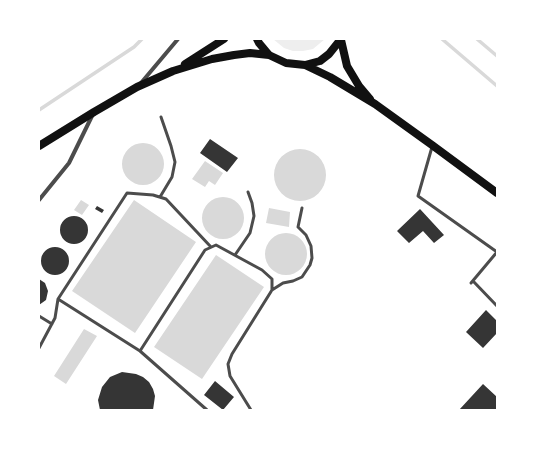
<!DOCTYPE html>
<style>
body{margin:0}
#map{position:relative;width:536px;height:449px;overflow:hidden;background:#fff;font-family:"Fira Sans",sans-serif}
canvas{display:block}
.frame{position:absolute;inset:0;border:40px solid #fff;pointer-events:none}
</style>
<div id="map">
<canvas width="536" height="449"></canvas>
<div class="frame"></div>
</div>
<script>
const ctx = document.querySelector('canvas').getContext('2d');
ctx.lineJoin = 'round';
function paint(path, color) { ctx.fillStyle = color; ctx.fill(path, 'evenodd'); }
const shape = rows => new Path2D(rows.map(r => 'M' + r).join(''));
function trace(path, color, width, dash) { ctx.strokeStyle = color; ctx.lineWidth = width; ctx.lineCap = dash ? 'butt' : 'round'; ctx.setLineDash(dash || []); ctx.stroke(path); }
const green = shape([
 [273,39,325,39,313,49,303,51,293,51,284,48]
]);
const water = shape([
 '122 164a21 21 0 1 1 42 0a21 21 0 1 1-42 0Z',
 '274 175a26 26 0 1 1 52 0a26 26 0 1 1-52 0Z',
 [205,161,223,173,215,185,209,181,205,187,192,179],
 '202 218a21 21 0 1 1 42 0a21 21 0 1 1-42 0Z',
 [81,200,89,205,82,215,74,210],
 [134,200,196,242,135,333,72,291],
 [269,208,290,212,289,227,266,223],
 '265 254a21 21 0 1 1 42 0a21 21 0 1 1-42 0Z',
 [216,255,264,287,202,379,154,347],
 [84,329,97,336,66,384,54,376]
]);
const stream = shape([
 [442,39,497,86],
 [477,39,497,56],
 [39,110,134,47,142,39]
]);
const building = shape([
 [210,139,238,158,227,172,200,153],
 [97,206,104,210,102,213,95,209],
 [420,209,444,235,434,243,423,231,409,243,397,231],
 '60 230a14 14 0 1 1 28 0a14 14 0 1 1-28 0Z',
 '41 261a14 14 0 1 1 28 0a14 14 0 1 1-28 0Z',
 [39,279,45,283,48,291,46,300,39,305],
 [486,310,497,321,497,333,483,348,466,332],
 [122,372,136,374,143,377,149,382,153,389,155,396,153,410,100,410,98,400,102,387,110,377],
 [215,381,234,397,223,410,204,395],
 [483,384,497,397,497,410,459,410]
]);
const service = shape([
 [432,147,418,196,497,252,471,283],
 [160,197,172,177,175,162,171,146,161,117],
 [235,255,250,233,254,216,252,203,248,192],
 [473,281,497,306],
 [58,299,140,351],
 [39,316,52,324],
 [39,348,55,318,58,299,127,193,153,195,166,199,211,247],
 [207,410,140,351,205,250,216,245,262,270,272,279,272,290],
 [251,410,230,376,228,364,232,354,272,290,283,283,293,281,302,277,310,265,312,258,311,246,306,235,298,227,302,208]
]);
const minor = shape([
 [141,83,178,39],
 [39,200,69,163,93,114]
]);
const secondary = shape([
 [257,39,259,43,269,55,286,63,305,65,330,77,375,104,432,145,497,193],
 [341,40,347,66,359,86,370,99],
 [185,64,224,39],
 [305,65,320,61,329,54,341,39],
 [39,146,94,112,137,87,173,71,212,59,234,55,250,53,269,55]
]);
paint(green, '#eee');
paint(water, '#d9d9d9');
trace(stream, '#d9d9d9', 3.5);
paint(building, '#353535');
trace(service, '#4c4c4c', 3);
trace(minor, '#4c4c4c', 4);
trace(secondary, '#111', 8);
</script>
